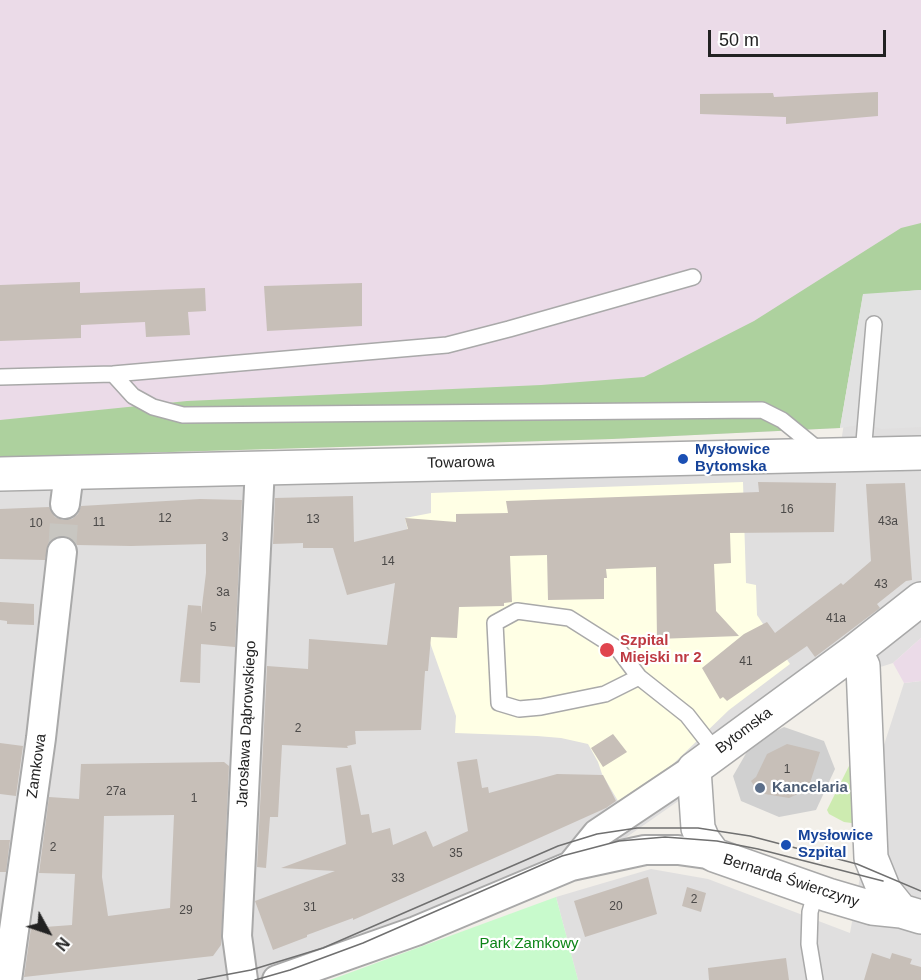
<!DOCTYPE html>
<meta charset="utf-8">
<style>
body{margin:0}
#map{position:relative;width:921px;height:980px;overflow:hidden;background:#f2efe9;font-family:Helvetica,sans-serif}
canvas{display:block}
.north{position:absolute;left:18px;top:902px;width:60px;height:60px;-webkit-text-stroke:4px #fff;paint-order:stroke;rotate:130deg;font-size:16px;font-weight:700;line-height:24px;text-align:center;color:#222}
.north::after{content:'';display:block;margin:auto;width:21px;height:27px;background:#222;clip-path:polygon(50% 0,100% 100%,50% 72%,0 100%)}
.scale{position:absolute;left:708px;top:30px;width:178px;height:27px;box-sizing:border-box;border:3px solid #222;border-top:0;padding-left:8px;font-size:18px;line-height:21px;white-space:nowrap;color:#222;-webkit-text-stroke:4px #fff;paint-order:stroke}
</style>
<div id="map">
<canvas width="921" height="980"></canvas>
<div class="north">N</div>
<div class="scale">50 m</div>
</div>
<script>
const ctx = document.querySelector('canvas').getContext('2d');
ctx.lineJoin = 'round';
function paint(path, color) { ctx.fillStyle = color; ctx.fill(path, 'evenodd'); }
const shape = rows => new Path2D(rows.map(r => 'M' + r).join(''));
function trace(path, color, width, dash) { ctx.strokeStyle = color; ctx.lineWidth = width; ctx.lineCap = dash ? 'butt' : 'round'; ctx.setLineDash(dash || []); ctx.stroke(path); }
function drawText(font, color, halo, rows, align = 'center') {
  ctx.font = font + ' Helvetica,sans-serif'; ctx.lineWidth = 4.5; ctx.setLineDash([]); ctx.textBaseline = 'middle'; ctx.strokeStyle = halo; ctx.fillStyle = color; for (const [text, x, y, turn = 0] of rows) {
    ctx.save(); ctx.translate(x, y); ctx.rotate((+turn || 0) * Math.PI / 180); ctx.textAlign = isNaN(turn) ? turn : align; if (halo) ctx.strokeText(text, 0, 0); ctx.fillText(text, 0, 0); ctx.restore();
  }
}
const residential = shape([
 [921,290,921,638,893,663,840,680,720,772,621,841,317,980,0,980,0,492,837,470,863,294],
 [921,681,921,980,578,980,556,897,651,869,708,879,850,933,883,748,904,683]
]);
const industrial = shape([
 [0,0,921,0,921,290,863,294,840,428,612,439,0,457],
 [921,638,921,681,904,683,893,663]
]);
const education = shape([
 [743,482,746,583,756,585,757,615,790,664,729,710,672,765,618,801,602,774,598,762,588,744,561,738,537,736,455,733,456,716,428,637,419,577,405,518,431,513,431,493]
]);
const religious = shape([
 [784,727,824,741,835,769,816,810,779,817,741,801,733,776,752,743]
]);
const grass = shape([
 [857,750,859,824,844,822,829,814,827,810]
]);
const forest = shape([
 [921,223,921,290,863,295,840,428,612,439,0,457,0,420,187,401,541,385,644,377,754,321,901,228]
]);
const park = shape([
 [556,897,578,980,330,980]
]);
const parking = shape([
 [921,290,921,427,881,429,866,424,840,428,863,294]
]);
const building = shape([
 [878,92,878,116,786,124,786,117,700,114,700,94,773,93,774,97],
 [80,282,80,293,205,288,206,311,188,312,190,335,146,337,145,322,81,325,81,338,0,341,0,285],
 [362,283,362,326,267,331,264,286],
 [758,482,836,483,834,532,730,533,731,563,714,564,716,611,739,636,657,639,656,567,606,569,607,578,604,578,604,599,548,600,547,555,510,556,512,602,504,603,504,606,459,607,457,638,431,637,428,671,425,671,421,730,355,731,356,744,347,746,348,748,282,745,278,817,270,817,266,868,257,867,267,666,308,669,309,639,387,645,395,583,347,595,333,548,303,548,303,543,273,544,275,498,353,496,354,542,408,529,405,518,456,522,456,514,508,513,506,501,759,492],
 [905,483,912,580,906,581,877,604,880,608,815,657,807,646,727,701,723,697,720,699,702,668,744,634,767,622,775,633,841,583,843,585,871,561,866,484],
 [200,499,242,500,235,647,201,644,200,683,180,682,188,605,201,606,201,614,206,573,206,544,131,546,77,545,71,538,63,536,56,537,49,542,45,560,0,559,0,509,49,507,55,517,63,520,72,519,78,514,81,506],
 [0,602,34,604,34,625,7,624,7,621,0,620],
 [613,734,627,752,603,767,591,748],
 [0,743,23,746,16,796,0,794],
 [787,744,820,752,808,789,789,798,759,793,751,781,756,777,767,754],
 [477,759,482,788,488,787,489,793,557,774,603,775,616,801,606,808,517,848,353,920,353,918,307,935,307,937,273,950,255,901,335,871,281,868,346,844,336,768,351,765,361,815,369,814,372,833,390,828,393,845,426,831,433,847,468,831,457,762],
 [224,762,229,766,221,945,213,956,24,977,31,928,72,925,75,874,39,873,49,797,79,799,81,764],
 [174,815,170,908,108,916,102,877,104,816],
 [0,840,10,840,6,872,0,872],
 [648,877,657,914,585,937,574,901],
 [687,887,706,893,701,912,682,906],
 [872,953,890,959,892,953,912,959,910,964,921,967,921,980,864,980],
 [786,958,789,980,709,980,708,968]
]);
const minorTunnel = shape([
 [62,552,65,504]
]);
const service = shape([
 [113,374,133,396,153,407,183,415,762,410,782,420,820,451],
 [0,377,113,374,447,345,509,329,693,277],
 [863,454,874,324],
 [639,677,605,694,541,707,519,709,499,703,495,623,517,611,569,618,618,649,639,677,687,715,716,752],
 [815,980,809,944,810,912,816,890]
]);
const minor = shape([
 [65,504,69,473],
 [571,866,597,834,694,769],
 [7,980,41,738,62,552],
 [243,980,237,936,260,467],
 [277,980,416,931,571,866,645,850,678,850,714,855]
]);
const tertiary = shape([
 [0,474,921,453],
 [921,599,855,651,694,769,698,828,703,840,714,855,828,895,872,908,901,911,921,917],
 [855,651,863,666,871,858,884,890,901,911]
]);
const tram = shape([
 [198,980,251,970,323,948,558,846,597,834,637,828,698,828,750,836,857,864,921,891],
 [255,980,290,970,363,943,562,856,619,841,665,837,717,841,758,849,883,881]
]);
const markers = [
 [683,459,6,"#1a4fb4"],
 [607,650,8,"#e0444e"],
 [760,788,6,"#5c6f8a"],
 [786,845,6,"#1a4fb4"]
];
const numberNames = [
 ["16",787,510],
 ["12",165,519],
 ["13",313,520],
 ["43a",888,522],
 ["11",99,523],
 ["10",36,524],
 ["3",225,538],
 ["14",388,562],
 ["43",881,585],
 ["3a",223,593],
 ["41a",836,619],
 ["5",213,628],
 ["41",746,662],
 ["2",298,729],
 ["1",787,770],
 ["27a",116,792],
 ["1",194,799],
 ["2",53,848],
 ["35",456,854],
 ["33",398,879],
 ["2",694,900],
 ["20",616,907],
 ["31",310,908],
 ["29",186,911]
];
const transitNames = [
 ["Mysłowice",695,450],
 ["Bytomska",695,467],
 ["Mysłowice",798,836],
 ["Szpital",798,853]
];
const streetNames = [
 ["Towarowa",461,463,-1],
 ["Jarosława Dąbrowskiego",247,724,-87],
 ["Bytomska",744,731,-37],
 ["Zamkowa",37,766,-82],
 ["Bernarda Świerczyny",791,881,18]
];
const healthNames = [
 ["Szpital",620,641],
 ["Miejski nr 2",620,658]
];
const serviceNames = [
 ["Kancelaria",772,788]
];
const parkNames = [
 ["Park Zamkowy",529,944]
];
paint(residential, '#e0dfdf');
paint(industrial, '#ebdbe8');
paint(education, '#ffffe5');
paint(religious, '#d0d0d0');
paint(grass, '#cdebb0');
paint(forest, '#add19e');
paint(park, '#c8facc');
paint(parking, '#e2e2e2');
paint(building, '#c7bfb8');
trace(minorTunnel, '#c8c6c1', 28, [28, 14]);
trace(service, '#a9a9a9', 18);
trace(minor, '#a9a9a9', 32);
trace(tertiary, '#a9a9a9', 36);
trace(service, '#fff', 15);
trace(minor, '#fff', 28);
trace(tertiary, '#fff', 33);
trace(tram, '#707070', 1.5);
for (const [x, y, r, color] of markers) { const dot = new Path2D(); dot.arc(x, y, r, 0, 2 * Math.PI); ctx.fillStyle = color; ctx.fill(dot); trace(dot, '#fff', 2); }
drawText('12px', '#4b4948', null, numberNames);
drawText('bold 15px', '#164399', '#fff', transitNames, 'left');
drawText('15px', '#222', '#fff', streetNames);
drawText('bold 15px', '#be3a42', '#fff', healthNames, 'left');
drawText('bold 15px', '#4e5e75', '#fff', serviceNames, 'left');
drawText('15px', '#0c8416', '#fff', parkNames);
</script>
